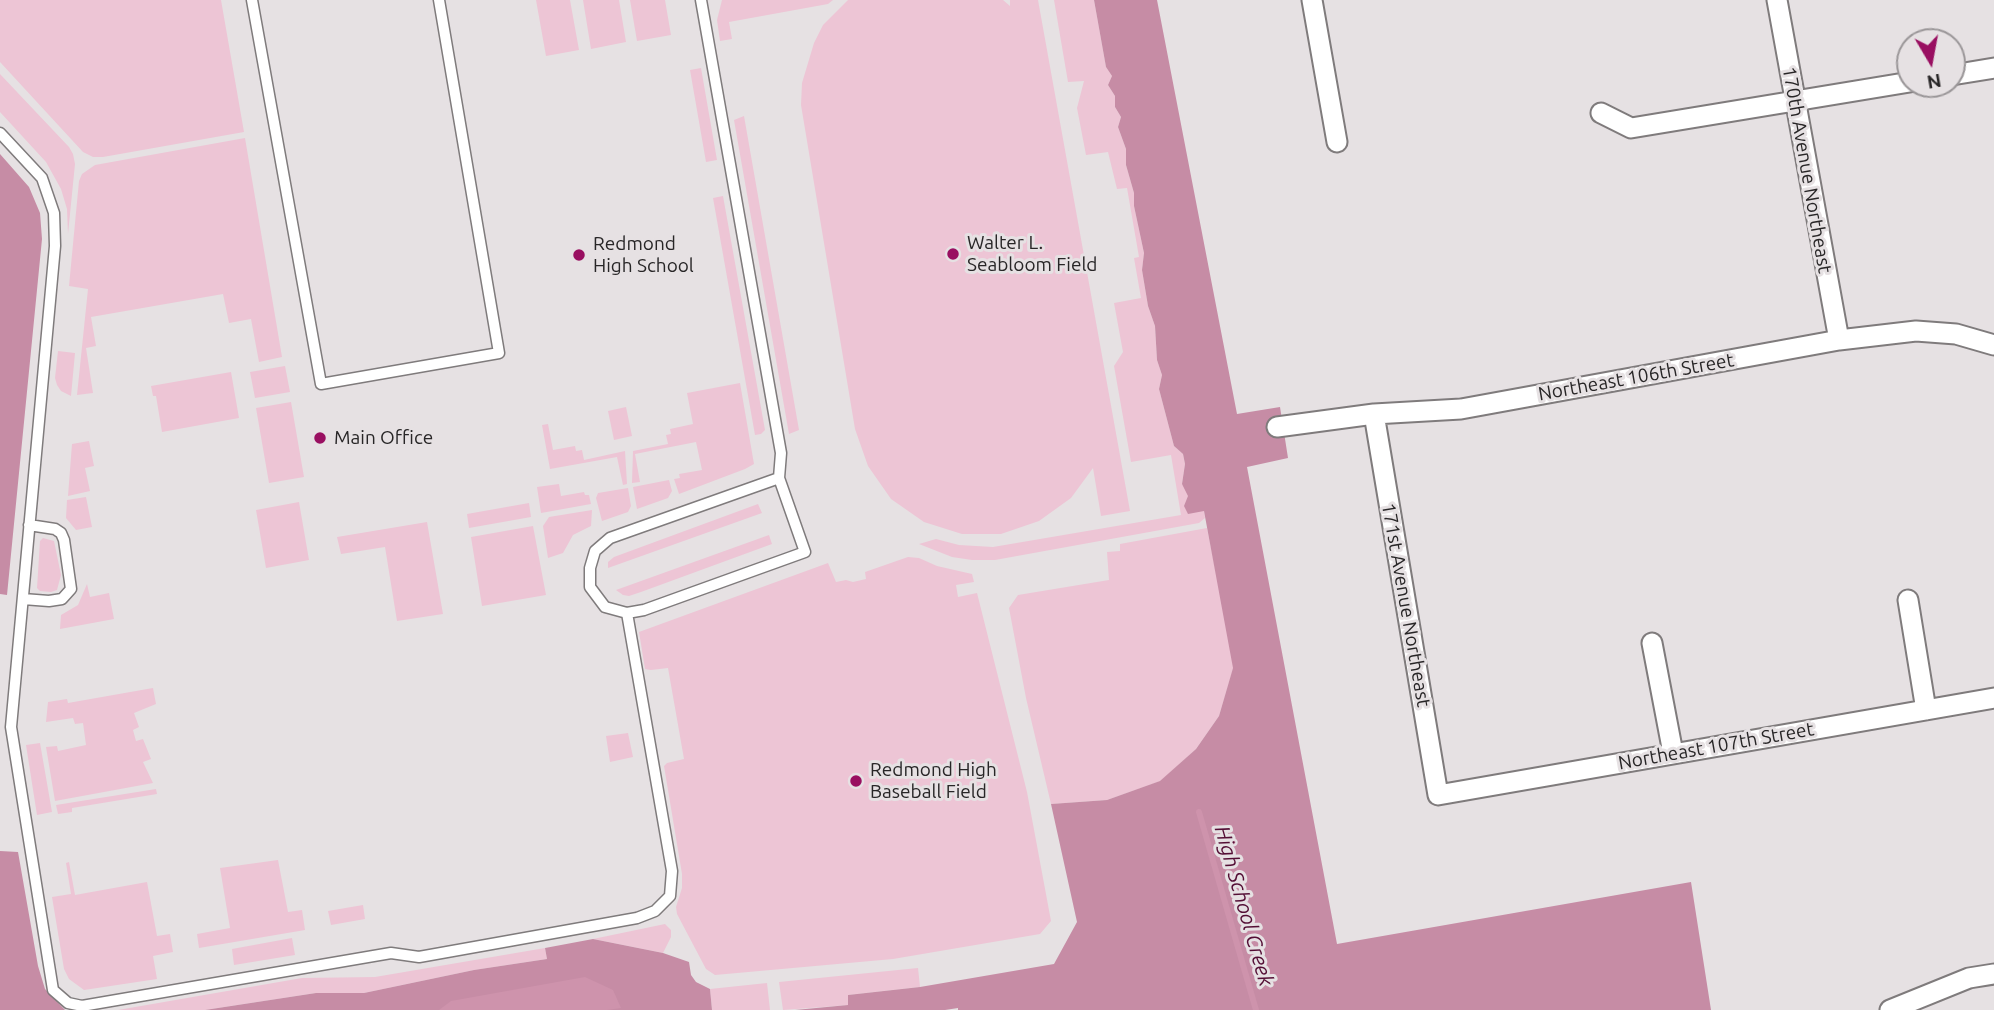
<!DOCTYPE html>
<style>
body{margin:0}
#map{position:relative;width:1994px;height:1010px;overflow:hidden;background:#e6e1e3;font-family:Ubuntu,sans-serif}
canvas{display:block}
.north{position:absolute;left:1896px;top:28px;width:70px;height:70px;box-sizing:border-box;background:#e6e1e3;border:2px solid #9a9698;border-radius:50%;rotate:170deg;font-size:19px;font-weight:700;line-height:28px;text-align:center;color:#282627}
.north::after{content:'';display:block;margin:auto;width:24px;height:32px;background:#990f61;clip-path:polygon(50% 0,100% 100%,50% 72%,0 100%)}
</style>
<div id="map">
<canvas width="1994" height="1010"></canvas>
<div class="north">N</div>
</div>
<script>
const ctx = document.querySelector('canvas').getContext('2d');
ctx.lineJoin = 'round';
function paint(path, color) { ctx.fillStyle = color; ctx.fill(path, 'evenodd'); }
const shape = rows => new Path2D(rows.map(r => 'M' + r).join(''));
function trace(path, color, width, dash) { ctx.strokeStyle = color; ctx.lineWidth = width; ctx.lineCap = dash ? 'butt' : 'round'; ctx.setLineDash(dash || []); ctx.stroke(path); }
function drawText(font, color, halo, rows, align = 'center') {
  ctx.font = font + ' Ubuntu,sans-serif'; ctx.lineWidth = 6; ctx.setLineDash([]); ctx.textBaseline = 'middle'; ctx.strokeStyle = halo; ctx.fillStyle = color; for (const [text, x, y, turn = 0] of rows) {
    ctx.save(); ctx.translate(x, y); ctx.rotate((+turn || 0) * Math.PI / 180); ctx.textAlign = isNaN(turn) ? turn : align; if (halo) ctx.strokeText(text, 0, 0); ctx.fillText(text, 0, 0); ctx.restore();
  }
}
const green = shape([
 [0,0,221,0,244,132,103,157,93,157,83,152,0,62],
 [536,0,570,0,579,50,546,56],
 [583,0,619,0,626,42,591,49],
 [630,0,665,0,671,35,637,41],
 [722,0,833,0,828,4,729,22,732,39,720,41,717,20],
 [848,0,1003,0,1010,6,1010,0,1038,0,1130,511,1101,516,1093,468,1071,498,1039,521,1001,534,962,534,924,522,891,499,868,466,855,429,801,105,802,83,814,43,823,25],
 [1054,0,1094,0,1106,67,1112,76,1108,85,1115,96,1115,107,1121,117,1118,127,1126,149,1126,165,1134,193,1134,206,1144,253,1142,270,1148,306,1155,326,1157,360,1162,375,1159,389,1174,446,1183,454,1185,464,1182,484,1204,511,1205,518,1199,523,995,560,972,560,952,557,919,544,936,539,959,545,993,547,1181,515,1171,455,1131,462,1114,366,1123,352,1114,303,1141,298,1134,258,1139,257,1127,188,1117,189,1108,152,1086,155,1077,108,1084,81,1068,82],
 [701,68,717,160,706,162,690,70],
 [0,74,69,147,73,154,75,164,68,234,67,209,61,189,46,162,0,112],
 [744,116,799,430,789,434,734,120],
 [245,138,282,357,259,362,251,319,229,323,223,294,91,317,96,346,86,348,93,393,77,395,88,289,69,286,79,181,82,174,95,165],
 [723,196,765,430,761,434,755,435,713,198],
 [58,351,75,353,71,396,61,391,57,385,55,378],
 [285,366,290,392,255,398,250,372],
 [231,372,239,418,162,432,156,396,153,396,151,386],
 [740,383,754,464,745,469,679,494,674,479,680,478,679,474,702,470,696,442,635,454,640,482,632,483,633,451,668,444,666,435,671,434,670,429,693,424,687,393],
 [291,402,304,477,269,483,256,408],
 [626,407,632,436,614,440,608,411],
 [548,424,553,450,575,446,576,451,582,450,584,460,625,451,627,484,623,485,617,457,550,469,542,425],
 [89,441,94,466,85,468,90,491,68,496,72,444],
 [669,480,672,491,668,498,637,509,633,487],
 [559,484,561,496,584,492,585,495,589,495,591,504,541,513,537,487],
 [628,488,631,506,628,512,602,521,596,498,598,493],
 [86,497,92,527,76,530,66,518,67,500],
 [299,502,309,560,266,568,256,510],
 [529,503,531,517,469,528,467,514],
 [758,504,762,513,608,568,608,562,614,557],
 [592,510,591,526,573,535,563,553,548,558,543,526,549,517],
 [427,522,443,614,397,621,385,547,341,554,337,537],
 [533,526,546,595,482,606,471,537],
 [1207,528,1216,573,1232,621,1233,669,1219,716,1196,749,1161,781,1107,800,1051,804,1026,698,1009,608,1018,595,1109,580,1107,552,1120,551,1120,544],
 [769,535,772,544,641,592,629,596,623,595,616,590],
 [43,538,54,541,61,575,57,590,51,592,40,591,37,588,40,541],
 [908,557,919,558,937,566,972,574,974,582,956,585,958,597,977,593,1027,792,1051,921,1040,934,893,959,715,975,706,969,677,914,676,907,682,888,682,874,664,766,667,763,684,759,668,668,651,670,645,669,639,632,828,563,836,582,846,580,853,582,866,579,865,572],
 [87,584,90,597,109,593,114,619,60,629,61,615,78,605],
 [153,688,156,704,134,713,139,727,133,730,136,741,143,739,151,759,143,762,153,783,55,801,46,747,57,746,58,751,86,745,83,723,75,724,73,718,46,722,48,702,67,699,68,703],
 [628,733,633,757,610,762,606,736],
 [40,743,52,812,37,815,26,745],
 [156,789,157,794,72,808,72,812,58,814,56,805],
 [278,860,288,912,302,910,305,930,199,948,197,934,230,928,220,868],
 [69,862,75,895,147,882,157,936,170,934,173,952,153,956,157,979,84,990,69,979,64,969,52,897,71,894,66,863],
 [363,905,365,919,331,925,328,911],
 [665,924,671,930,671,937,663,953,593,939],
 [292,938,295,955,234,965,232,949],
 [545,948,547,959,474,970,364,993,316,993,205,1010,118,1010,302,978,375,977],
 [918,968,920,987,848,995,849,1005,783,1010,779,982],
 [767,983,770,1010,712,1010,710,989]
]);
const forest = shape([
 [1094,0,1157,0,1237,414,1280,407,1288,458,1247,467,1337,944,1691,882,1711,1010,958,1010,958,1008,945,1010,795,1010,848,1005,848,995,920,987,1054,964,1077,922,1051,804,1107,800,1160,781,1196,749,1219,716,1233,668,1204,511,1188,514,1184,506,1188,496,1182,484,1185,464,1183,454,1174,446,1159,389,1162,375,1157,360,1155,326,1148,306,1142,270,1144,253,1134,206,1134,193,1126,165,1126,149,1118,127,1121,117,1115,107,1115,96,1108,85,1112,76,1106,67],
 [0,154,29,187,40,213,42,239,7,595,0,594],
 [0,851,18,852,38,966,45,989,65,1010,0,1010],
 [593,939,663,953,689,962,691,975,696,982,710,989,712,1010,205,1010,316,993,364,993,474,970,547,959,545,948]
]);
const water = shape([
 [585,977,613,990,621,1008,607,1010,439,1010,451,1001]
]);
const stream = shape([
 [1199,812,1256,1010]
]);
const lane = shape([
 [252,0,321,384,499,353,439,0],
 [701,0,781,453,779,478,805,552,644,610,627,613,605,607,590,587,590,568,595,551,610,538,779,478],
 [0,133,42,178,54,213,55,246,11,727,53,990,68,1003,82,1006,391,953,419,957,637,918,655,911,670,896,672,871,627,613],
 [23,599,49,601,62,599,71,589,64,540,61,533,55,529,29,525]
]);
const street = shape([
 [1312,0,1337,142],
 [1777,0,1839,340],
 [1952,75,1994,68],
 [1601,113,1631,128,1910,82],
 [1374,414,1438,795,1994,698],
 [1277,427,1374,414,1461,409,1839,340,1916,331,1956,334,1994,345],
 [1908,600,1926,710],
 [1652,643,1673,753],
 [1890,1010,1969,978,1994,974]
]);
const markers = [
 [953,254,7,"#990f61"],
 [579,255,7,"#990f61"],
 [320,438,7,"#990f61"],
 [856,781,7,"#990f61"]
];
const streetNames = [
 ["170th Avenue Northeast",1807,170,80],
 ["Northeast 106th Street",1636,377,-10],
 ["171st Avenue Northeast",1406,605,80],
 ["Northeast 107th Street",1716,746,-10]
];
const poiNames = [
 ["Walter L.",967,243],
 ["Seabloom Field",967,265],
 ["Redmond",593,244],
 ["High School",593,266],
 ["Main Office",334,438],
 ["Redmond High",870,770],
 ["Baseball Field",870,792]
];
const waterNames = [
 ["High School Creek",1244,906,74]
];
paint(green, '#edc5d5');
paint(forest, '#c68ca5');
paint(water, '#ce93ac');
trace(stream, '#ce93ac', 6);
trace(lane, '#7f7b7c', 13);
trace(street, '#7f7b7c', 23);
trace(lane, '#fff', 10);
trace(street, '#fff', 19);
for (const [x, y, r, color] of markers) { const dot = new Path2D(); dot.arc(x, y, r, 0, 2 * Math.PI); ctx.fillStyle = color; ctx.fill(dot); trace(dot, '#e6e1e3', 2.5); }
drawText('19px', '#282627', '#e6e1e3', streetNames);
drawText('19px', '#282627', '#e6e1e3', poiNames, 'left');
drawText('italic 21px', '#540e35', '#e6e1e3', waterNames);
</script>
